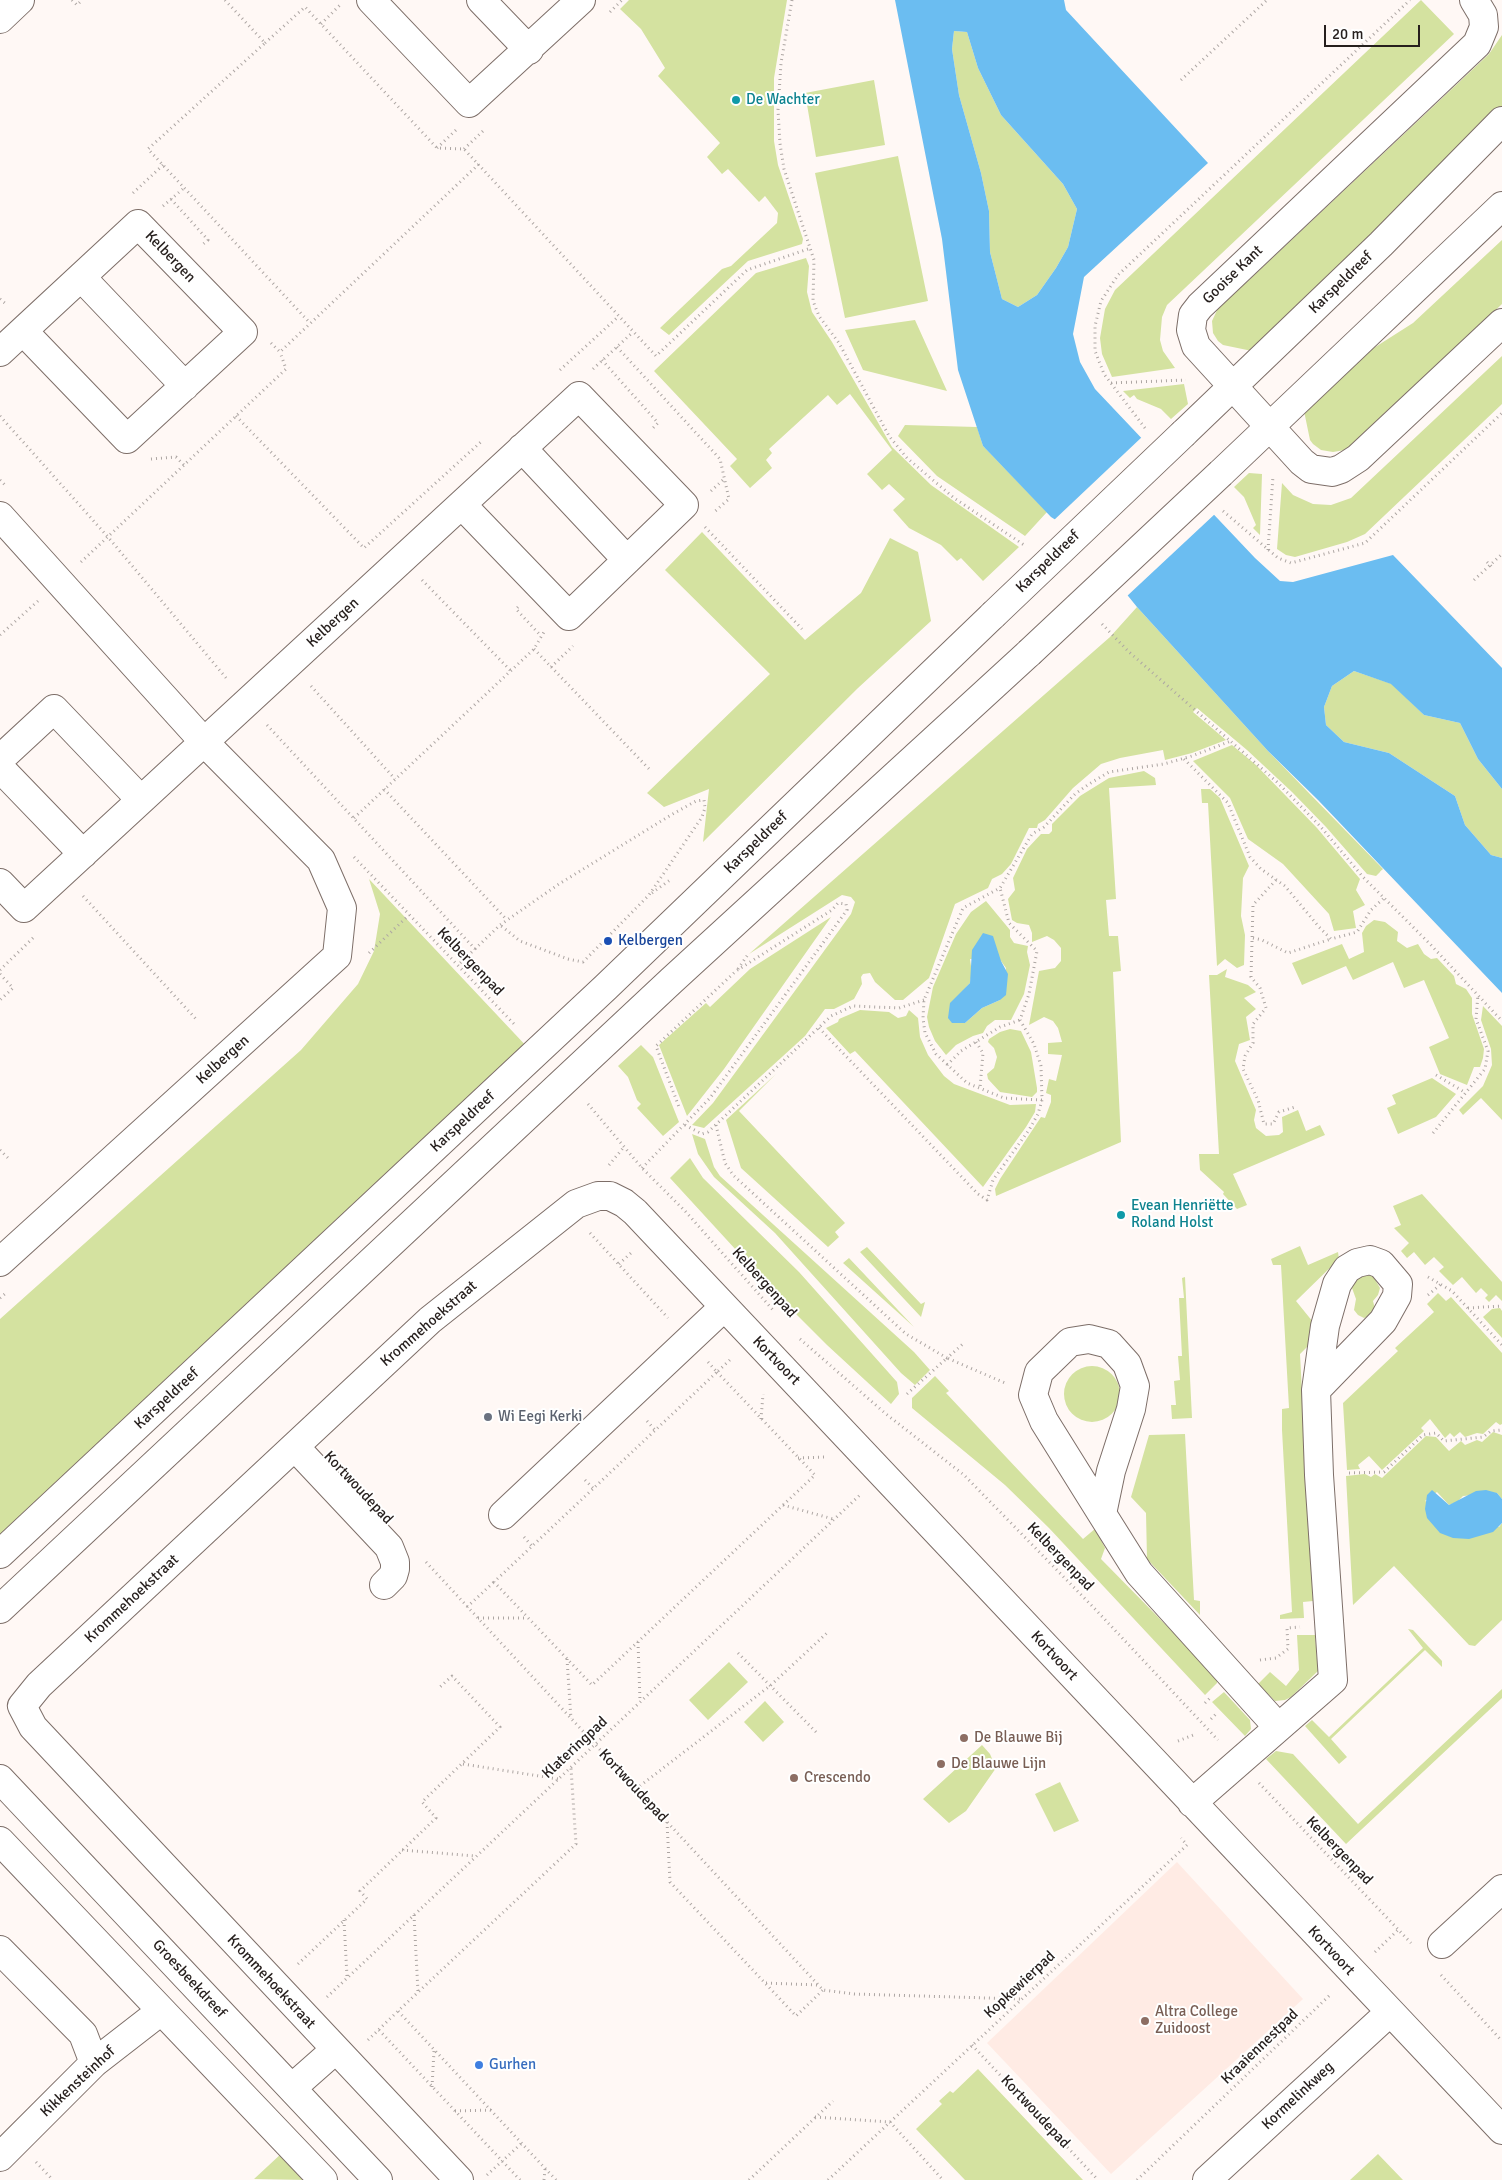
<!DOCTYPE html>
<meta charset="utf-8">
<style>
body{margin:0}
#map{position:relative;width:1502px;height:2180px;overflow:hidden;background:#fff8f5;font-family:Signika,sans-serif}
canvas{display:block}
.scale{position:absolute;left:1324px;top:25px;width:96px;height:22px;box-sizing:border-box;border:2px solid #261f1d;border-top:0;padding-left:6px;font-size:15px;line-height:18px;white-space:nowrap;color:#261f1d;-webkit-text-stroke:4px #fff;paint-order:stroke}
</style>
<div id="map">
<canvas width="1502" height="2180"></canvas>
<div class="scale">20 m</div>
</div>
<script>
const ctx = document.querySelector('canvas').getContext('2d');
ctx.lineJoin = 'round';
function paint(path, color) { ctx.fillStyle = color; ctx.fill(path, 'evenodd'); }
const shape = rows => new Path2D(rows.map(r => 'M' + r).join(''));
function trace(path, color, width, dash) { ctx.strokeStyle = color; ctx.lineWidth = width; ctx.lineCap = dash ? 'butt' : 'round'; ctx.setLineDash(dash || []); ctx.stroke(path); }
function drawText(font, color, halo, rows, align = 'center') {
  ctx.font = font + ' Signika,sans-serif'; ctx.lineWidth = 4; ctx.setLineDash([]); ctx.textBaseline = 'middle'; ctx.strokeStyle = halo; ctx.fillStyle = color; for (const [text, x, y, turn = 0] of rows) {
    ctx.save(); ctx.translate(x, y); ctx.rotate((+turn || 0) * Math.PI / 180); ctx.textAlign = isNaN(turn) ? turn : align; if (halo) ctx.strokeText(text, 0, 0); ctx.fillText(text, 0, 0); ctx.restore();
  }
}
const education = shape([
 [1177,1862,1303,1999,1111,2174,987,2043]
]);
const green = shape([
 [629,0,787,0,774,78,774,141,778,165,803,239,802,244,748,261,669,335,660,328,722,269,731,266,777,223,778,213,765,196,759,202,728,169,722,174,707,157,720,143,658,76,665,68,641,29,620,9],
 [1421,0,1454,34,1167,305,1162,317,1160,340,1163,351,1175,368,1112,377,1102,354,1100,338,1105,309,1115,290],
 [954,31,967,32,978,68,1001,115,1063,184,1077,209,1068,247,1056,268,1037,295,1018,307,1002,299,990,252,989,211,981,173,959,95,952,49],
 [1502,35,1502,109,1252,351,1223,345,1218,341,1213,333,1212,321,1219,306,1249,280,1489,54],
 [874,80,885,145,816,157,805,93],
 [898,156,928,301,845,318,815,173],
 [1502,240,1502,304,1353,445,1345,450,1333,452,1321,450,1313,444,1310,440,1304,411,1347,365,1413,323],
 [806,258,809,266,807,292,812,312,832,342,892,447,931,485,1019,547,983,581,961,558,957,561,941,545,909,528,893,510,905,499,889,484,882,490,867,474,892,450,850,394,837,405,828,395,769,449,772,453,766,460,772,468,750,488,730,466,737,459,654,371,756,273],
 [915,320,947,391,863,370,845,330],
 [1502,356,1502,404,1365,534,1347,542,1295,557,1286,555,1277,549,1282,483,1293,495,1313,504,1331,505,1351,498],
 [1184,384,1188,404,1171,419,1161,409,1137,399,1134,395,1130,398,1123,391],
 [905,425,977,427,983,446,1047,512,1025,536,937,476,898,436],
 [1249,473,1262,474,1260,535,1253,528,1256,525,1244,497,1234,487],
 [702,532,805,640,861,593,890,538,918,552,931,621,858,688,703,842,709,789,664,807,647,793,770,674,665,570],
 [1137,607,1268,751,1383,869,1376,876,1367,874,1326,827,1292,792,1247,750,1197,708,1193,712,1226,740,1192,753,1165,760,1163,750,1120,758,1101,764,1073,788,1045,820,1038,824,1037,828,1029,828,1011,864,1002,874,992,879,988,888,955,904,929,978,903,1000,895,1000,875,982,870,973,863,974,861,977,862,984,854,999,834,1009,825,1009,805,1036,704,1128,692,1125,713,1103,851,914,855,902,851,897,842,895,749,954,1110,637],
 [1354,671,1392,684,1424,715,1460,723,1478,759,1502,789,1502,858,1491,855,1465,825,1455,796,1389,753,1344,742,1326,725,1324,707,1332,686],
 [1232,745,1256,765,1317,828,1360,879,1356,890,1365,905,1353,911,1356,928,1334,931,1329,914,1283,864,1248,839,1230,798,1193,761],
 [1144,771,1155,778,1156,785,1109,788,1116,899,1106,900,1109,936,1118,936,1121,971,1113,972,1121,1142,996,1196,995,1189,1000,1179,1041,1117,1045,1118,1051,1102,1051,1095,1046,1093,1049,1079,1056,1081,1062,1055,1048,1054,1048,1043,1062,1042,1058,1028,1053,1021,1044,1017,1029,1025,1039,971,1055,968,1061,961,1061,948,1054,940,1047,936,1032,942,1032,933,1029,925,1017,923,1012,920,1008,899,1015,890,1013,878,1027,849,1041,834,1049,834,1052,831,1052,824,1080,796,1109,778],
 [1201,789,1210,789,1220,798,1249,866,1243,878,1241,916,1245,935,1244,965,1237,968,1225,959,1217,966,1208,803,1202,803],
 [369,879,530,1050,239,1313,0,1535,0,1319,301,1050,358,984,374,951,380,914],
 [986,901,1010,930,1010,937,1014,943,1028,946,1027,952,1030,965,1024,994,1011,1020,995,1020,987,1026,983,1033,973,1036,956,1045,946,1055,935,1041,929,1027,927,1017,933,987,956,934,971,912],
 [970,959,1001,961,1006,968,1000,1000,982,1008,965,1023,962,992,970,983,972,973],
 [831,917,724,1069,687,1116,659,1045,706,1003,710,1007,750,969],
 [1374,920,1385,922,1398,932,1397,941,1407,948,1418,944,1424,954,1431,959,1437,958,1454,976,1456,984,1466,989,1472,998,1472,1014,1484,1049,1483,1058,1480,1067,1474,1067,1467,1085,1440,1074,1429,1047,1449,1038,1424,980,1404,988,1393,962,1353,980,1346,966,1302,985,1292,963,1342,944,1349,959,1364,952,1362,933,1366,926],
 [1227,969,1225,977,1248,985,1256,992,1244,998,1256,1009,1246,1017,1250,1040,1239,1044,1235,1061,1256,1110,1254,1120,1256,1128,1266,1136,1279,1135,1283,1132,1282,1117,1298,1110,1306,1131,1320,1125,1325,1135,1233,1174,1247,1205,1237,1209,1223,1194,1224,1192,1200,1170,1199,1154,1219,1154,1209,975,1217,975],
 [1483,1006,1502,1026,1502,1120,1481,1098,1463,1115,1459,1110,1483,1086,1492,1065,1491,1049,1481,1020],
 [860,1010,889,1012,898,1018,906,1016,909,1010,918,1018,920,1037,928,1055,944,1076,954,1084,1010,1105,1036,1104,1035,1112,1026,1127,983,1187,855,1051,850,1054,826,1028,838,1022,839,1019],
 [1010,1029,1021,1031,1031,1052,1037,1088,1037,1092,1032,1097,1000,1092,988,1079,987,1074,994,1068,997,1057,994,1048,988,1042,989,1039,1000,1032],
 [641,1045,653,1057,679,1122,663,1136,637,1108,641,1104,637,1100,628,1077,618,1066],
 [776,1074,739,1111,845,1223,835,1232,839,1237,828,1247,741,1168,726,1120],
 [1432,1078,1456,1094,1436,1117,1398,1134,1387,1108,1396,1104,1392,1095],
 [692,1134,705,1139,714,1167,720,1176,914,1352,930,1370,915,1385,901,1373,775,1233,714,1177,698,1154],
 [690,1158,703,1178,799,1272,897,1382,899,1394,891,1404,827,1345,781,1299,670,1178],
 [1422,1194,1502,1282,1502,1301,1496,1295,1489,1302,1485,1298,1488,1295,1481,1288,1476,1293,1462,1277,1453,1285,1439,1271,1444,1267,1434,1257,1425,1265,1414,1252,1407,1258,1401,1251,1409,1243,1394,1228,1401,1225,1393,1206],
 [1300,1246,1308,1265,1338,1252,1339,1259,1296,1301,1313,1322,1314,1340,1300,1354,1313,1601,1303,1602,1304,1618,1280,1619,1280,1615,1292,1612,1282,1430,1282,1409,1289,1408,1281,1265,1273,1265,1271,1259],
 [867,1247,921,1304,925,1302,921,1317,860,1252],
 [849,1258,914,1327,843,1263],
 [1366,1275,1373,1276,1380,1288,1378,1295,1373,1301,1375,1309,1371,1315,1364,1318,1358,1315,1354,1310,1356,1299,1352,1288,1353,1283,1358,1277],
 [1185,1277,1192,1418,1172,1419,1171,1405,1176,1405,1174,1381,1180,1380,1178,1356,1182,1356,1179,1298,1184,1298,1182,1278],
 [1438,1293,1446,1301,1451,1297,1502,1353,1502,1424,1500,1425,1496,1422,1483,1434,1477,1433,1465,1437,1460,1432,1454,1437,1450,1433,1445,1438,1430,1419,1421,1428,1424,1431,1382,1470,1369,1456,1358,1465,1360,1469,1347,1470,1343,1403,1398,1351,1395,1348,1434,1312,1427,1304],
 [1500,1308,1502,1311,1502,1338,1483,1317,1492,1309],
 '1064 1394a28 28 0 1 1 56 0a28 28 0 1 1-56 0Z',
 [935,1376,949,1391,946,1393,1083,1539,1096,1528,1098,1530,1096,1532,1103,1538,1101,1540,1105,1548,1101,1559,1217,1677,1217,1683,1205,1695,1049,1528,1005,1485,912,1408,912,1398],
 [1493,1432,1502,1435,1502,1499,1497,1493,1463,1496,1457,1502,1449,1505,1437,1492,1425,1501,1499,1527,1502,1523,1502,1620,1475,1646,1469,1645,1394,1566,1353,1605,1346,1476,1365,1474,1371,1477,1375,1474,1382,1478,1426,1436,1436,1437,1449,1451,1461,1441,1465,1445,1477,1440,1482,1442],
 [1185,1434,1194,1600,1200,1601,1200,1615,1147,1559,1146,1513,1131,1497,1149,1435],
 [1408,1629,1413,1630,1442,1661,1442,1667,1425,1650,1331,1739,1347,1757,1339,1764,1305,1726,1312,1720,1329,1737,1423,1648],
 [1297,1635,1315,1635,1318,1671,1291,1697,1285,1700,1275,1701,1258,1684,1270,1672,1286,1686,1299,1670],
 [729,1662,748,1682,708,1720,689,1700],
 [1502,1689,1502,1698,1346,1844,1266,1759,1276,1751,1293,1754,1358,1824],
 [1224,1692,1250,1720,1251,1729,1245,1736,1212,1702],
 [765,1701,784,1722,763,1742,744,1722],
 [982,1745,990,1754,996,1768,966,1811,949,1823,923,1799],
 [1060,1782,1079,1821,1054,1832,1035,1794],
 [978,2069,1083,2180,965,2180,916,2129,942,2104,939,2101,950,2091,953,2093],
 [282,2153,308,2180,254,2179],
 [1378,2154,1403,2180,1350,2180]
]);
const water = shape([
 [895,0,1064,0,1066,10,1208,163,1084,277,1073,334,1080,362,1095,389,1255,558,1280,581,1293,582,1393,555,1502,668,1502,789,1478,759,1460,723,1424,715,1391,684,1354,671,1332,686,1324,707,1326,725,1344,742,1389,753,1455,796,1465,825,1491,855,1502,858,1502,993,1318,800,1268,751,1137,607,1078,534,1051,517,983,446,958,370,942,239],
 [954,31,967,32,978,68,1001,115,1063,184,1077,209,1068,247,1056,268,1037,295,1018,307,1002,299,990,252,989,211,981,173,959,95,952,49],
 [983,933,993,936,1001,961,1008,974,1006,995,1000,1000,982,1008,965,1023,952,1023,948,1018,950,1003,970,983,972,950],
 [1432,1490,1449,1505,1476,1491,1486,1490,1497,1493,1502,1499,1502,1523,1493,1532,1469,1539,1453,1538,1440,1533,1427,1518,1425,1509,1427,1495]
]);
const pier = shape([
 [1143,436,1216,513,1126,597,1076,536,1053,521],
 [1382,870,1498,992,1496,993,1380,872]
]);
const path = shape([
 [72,0,77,5,82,0],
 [225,0,265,43,148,149,310,323],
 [792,0,781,63,778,110,780,144,784,169,814,260,813,301,819,316,839,343,889,436,907,458,954,498,1024,545],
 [610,12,622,0],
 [321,24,342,3],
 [265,43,305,7,437,148,464,149,656,356,747,270,811,248],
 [1181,80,1267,0],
 [437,148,456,130],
 [464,149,483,131],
 [133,193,163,165],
 [171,199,208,240,202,245],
 [163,206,184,188],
 [0,299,7,305],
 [271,343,280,352,479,164],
 [617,347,720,459,729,499,713,513],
 [602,360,658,423,653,428],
 [593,369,633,332],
 [560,370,619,316],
 [1111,383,1186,380],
 [0,416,108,537,227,679],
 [236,416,364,548,483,440],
 [1145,428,1104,374,1095,351,1095,326,1101,301,1118,275,1410,0],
 [151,459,176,457,184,465],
 [0,480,6,486],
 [711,491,724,479],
 [1223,511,1278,558,1291,563,1365,543,1502,413],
 [705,527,802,629],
 [1268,550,1273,476],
 [81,562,286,369,280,352],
 [1487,562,1493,568],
 [422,580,511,671],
 [1474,580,1502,554],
 [518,607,516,609,541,636],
 [1102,624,1129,652,1277,782,1320,826,1363,877,1430,944,1502,1021],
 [0,635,38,601],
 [534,649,651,771],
 [551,667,573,646],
 [311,686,395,779],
 [267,725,475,949,458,965],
 [1184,759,1228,803,1250,857,1261,869,1285,886,1319,927,1331,939,1357,932,1371,910,1384,898],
 [384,789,507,920],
 [354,818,534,649,544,632],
 [354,857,515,1025],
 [1276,880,1253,905,1251,977,1260,988,1266,1008,1253,1024,1253,1043,1245,1056,1243,1069,1258,1100,1264,1124,1273,1124,1279,1112,1295,1107],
 [652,893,670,880],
 [83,896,196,1019],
 [1253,938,1262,940,1288,953,1331,939],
 [475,949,500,925,559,884,671,815,696,801,704,800,705,808,702,817,649,895,583,962,568,959,520,941,500,925],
 [369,953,409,915],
 [738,969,749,953],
 [0,970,35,936],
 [0,974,13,988,0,1000],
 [819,1028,978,1194,987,1200,993,1180,1029,1130,1038,1114,1042,1100,1041,1066,1034,1044,1020,1020,1029,994,1037,951,1009,923,1000,888],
 [976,1042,983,1053,980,1088],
 [947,1065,961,1051,1000,1027,1020,1020],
 [1436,1075,1466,1093],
 [1042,1100,1004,1098,967,1083,936,1054,925,1033,923,1018,924,1000,963,908,1000,888,1032,834,1044,827,1075,794,1089,784,1109,772,1164,764,1192,756,1231,741],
 [588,1104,642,1168,685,1211,773,1310],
 [685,1125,702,1134,708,1132,831,1016,853,1006,899,1008,924,1000],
 [716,1125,725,1163,733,1175,906,1334,947,1358,964,1343],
 [1433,1133,1485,1069,1488,1051,1476,1019,1478,994],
 [0,1150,8,1158],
 [609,1165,624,1147],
 [642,1168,710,1098,847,910,846,904,838,903,832,910,736,971,656,1046,679,1107],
 [590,1233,668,1318],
 [619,1264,631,1253],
 [1428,1277,1452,1291,1502,1345],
 [1428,1295,1441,1284],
 [0,1298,7,1292],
 [1468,1308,1502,1306],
 [800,1339,886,1414,964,1475,1096,1610,1218,1740],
 [708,1362,717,1372,732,1358],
 [717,1372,815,1475,592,1685,494,1582,717,1372],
 [907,1394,947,1358,1005,1383],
 [761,1419,763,1394],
 [647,1421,655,1430],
 [798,1458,825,1457],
 [1349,1473,1384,1472,1423,1435,1436,1433,1444,1441,1483,1437,1491,1431,1502,1430],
 [585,1480,593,1488],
 [783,1505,833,1519],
 [524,1537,532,1546],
 [426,1562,823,1990,854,1994,1021,1999],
 [467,1607,494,1582],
 [478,1618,528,1618],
 [638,1642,640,1701],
 [738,1653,817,1733],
 [567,1659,571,1719],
 [1260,1660,1276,1658,1288,1649,1287,1628,1300,1627],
 [1205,1703,1210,1698],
 [1211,1719,1216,1714],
 [1178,1741,1196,1734],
 [463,1764,558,1779],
 [1259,1783,1411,1943],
 [636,1789,771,1685,827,1633],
 [667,1822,670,1882,796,2016,823,1990],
 [402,1850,475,1856],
 [414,1915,418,1992],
 [344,1920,347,1977],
 [1375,1952,1398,1930],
 [298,1964,367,1899,360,1891,436,1818,422,1802,500,1727,452,1676,439,1688],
 [1441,1975,1502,2041],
 [766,1983,817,1985],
 [327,1997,861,1494],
 [379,2030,520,2180],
 [368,2040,398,2011],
 [972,2045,1098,2180],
 [432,2087,434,2051],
 [455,2111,491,2110],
 [815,2117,890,2122,943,2180],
 [36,2162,51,2178],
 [487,2175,522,2143],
 [544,2180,545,2169],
 [556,2180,398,2011,576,1844,571,1768],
 [749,2180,833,2101],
 [828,2180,1187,1845,1181,1838],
 [1137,2180,1331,1994]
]);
const minor = shape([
 [371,0,469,103,581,0],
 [481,0,529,50],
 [1474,0,1483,15,1484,27,1477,44,1200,306,1193,315,1191,330,1196,346,1302,462,1311,469,1332,472,1341,469,1358,458,1502,323],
 [0,19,20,0],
 [81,277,185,386],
 [0,352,138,224,243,332,127,439,23,331],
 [1184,433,1381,244,1502,121],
 [522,448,627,560],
 [1221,473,1502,206],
 [0,516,205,743,321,860,342,908,337,956,0,1262],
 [0,759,54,709,141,800],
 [0,768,83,854],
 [0,883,24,908,579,396,684,505,569,616,462,505],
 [295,1447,389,1547,395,1562,395,1569,393,1576,384,1585],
 [1102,1514,1111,1471,1131,1409,1135,1386,1127,1364,1109,1344,1089,1339,1070,1342,1039,1372,1033,1395,1044,1421,1102,1514,1139,1573,1278,1727],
 [503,1515,724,1307],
 [0,1554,606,987,993,615],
 [0,1609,671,981,1029,653],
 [0,1779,378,2180],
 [1192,1803,1333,1680,1319,1475,1316,1390,1383,1321,1397,1296,1398,1284,1381,1264,1370,1260,1357,1263,1347,1269,1337,1284,1325,1326,1316,1390],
 [0,1841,323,2180],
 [1442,1944,1502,1889],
 [0,1950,83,2034,94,2063],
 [292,2088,335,2050],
 [0,2157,94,2063,161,2011],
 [459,2180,33,1727,22,1706,39,1685,430,1320,576,1204,598,1196,610,1196,624,1203,635,1212,1502,2130],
 [1207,2180,1389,2013]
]);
const minorBridge = shape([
 [993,615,1184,433],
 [1029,653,1221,473]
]);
const markers = [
 [736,100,5,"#0f9aa8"],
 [608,941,5,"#1a4fb4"],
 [1121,1215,5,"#0f9aa8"],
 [488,1417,5,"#6b7280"],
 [964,1738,5,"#8d6e63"],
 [941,1764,5,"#8d6e63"],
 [794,1778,5,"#8d6e63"],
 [1145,2021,5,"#8d6e63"],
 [479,2065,5,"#3f7fe0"]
];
const cultureNames = [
 ["De Wachter",746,100],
 ["Evean Henriëtte",1131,1206],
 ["Roland Holst",1131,1223]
];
const streetNames = [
 ["Kelbergen",170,257,46],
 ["Gooise Kant",1233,275,-44],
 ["Karspeldreef",1341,283,-44],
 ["Karspeldreef",1048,562,-44],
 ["Kelbergen",333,623,-43],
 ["Karspeldreef",756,843,-44],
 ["Kelbergenpad",470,962,46],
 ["Kelbergen",223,1060,-42],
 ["Karspeldreef",463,1122,-43],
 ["Kelbergenpad",764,1283,48],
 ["Krommehoekstraat",429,1324,-41],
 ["Kortvoort",776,1361,46],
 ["Karspeldreef",167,1399,-43],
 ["Kortwoudepad",358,1488,47],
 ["Kelbergenpad",1060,1557,46],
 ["Krommehoekstraat",132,1599,-43],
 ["Kortvoort",1054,1656,47],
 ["Klateringpad",575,1748,-43],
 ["Kortwoudepad",633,1786,47],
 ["Kelbergenpad",1339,1851,46],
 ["Kortvoort",1331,1951,47],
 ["Groesbeekdreef",189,1979,47],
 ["Krommehoekstraat",271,1982,47],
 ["Kopkewierpad",1020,1985,-43],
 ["Kraaiennestpad",1260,2047,-44],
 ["Kikkensteinhof",78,2082,-43],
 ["Kormelinkweg",1298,2096,-43],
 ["Kortwoudepad",1035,2112,47]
];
const transitNames = [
 ["Kelbergen",618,941]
];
const worshipNames = [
 ["Wi Eegi Kerki",498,1417]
];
const educationNames = [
 ["De Blauwe Bij",974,1738],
 ["De Blauwe Lijn",951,1764],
 ["Crescendo",804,1778],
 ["Altra College",1155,2012],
 ["Zuidoost",1155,2029]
];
const shopNames = [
 ["Gurhen",489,2065]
];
paint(education, '#ffebe4');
paint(green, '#d4e2a0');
paint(water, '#6bbdf1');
paint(pier, '#fff8f5');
trace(minor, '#7d6e68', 30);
trace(path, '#ada6a3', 3, [1, 4]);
trace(minor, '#fff', 28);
trace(minorBridge, '#7d6e68', 30, []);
trace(minorBridge, '#fff', 28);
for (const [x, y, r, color] of markers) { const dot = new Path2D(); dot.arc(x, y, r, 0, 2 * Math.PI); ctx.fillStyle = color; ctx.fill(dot); trace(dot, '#fff', 2); }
drawText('15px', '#0d838f', '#fff', cultureNames, 'left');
drawText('15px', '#261f1d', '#fff', streetNames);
drawText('15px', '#164399', '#fff', transitNames, 'left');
drawText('15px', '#5b616d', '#fff', worshipNames, 'left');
drawText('15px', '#785e54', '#fff', educationNames, 'left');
drawText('15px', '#366cbe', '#fff', shopNames, 'left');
</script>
